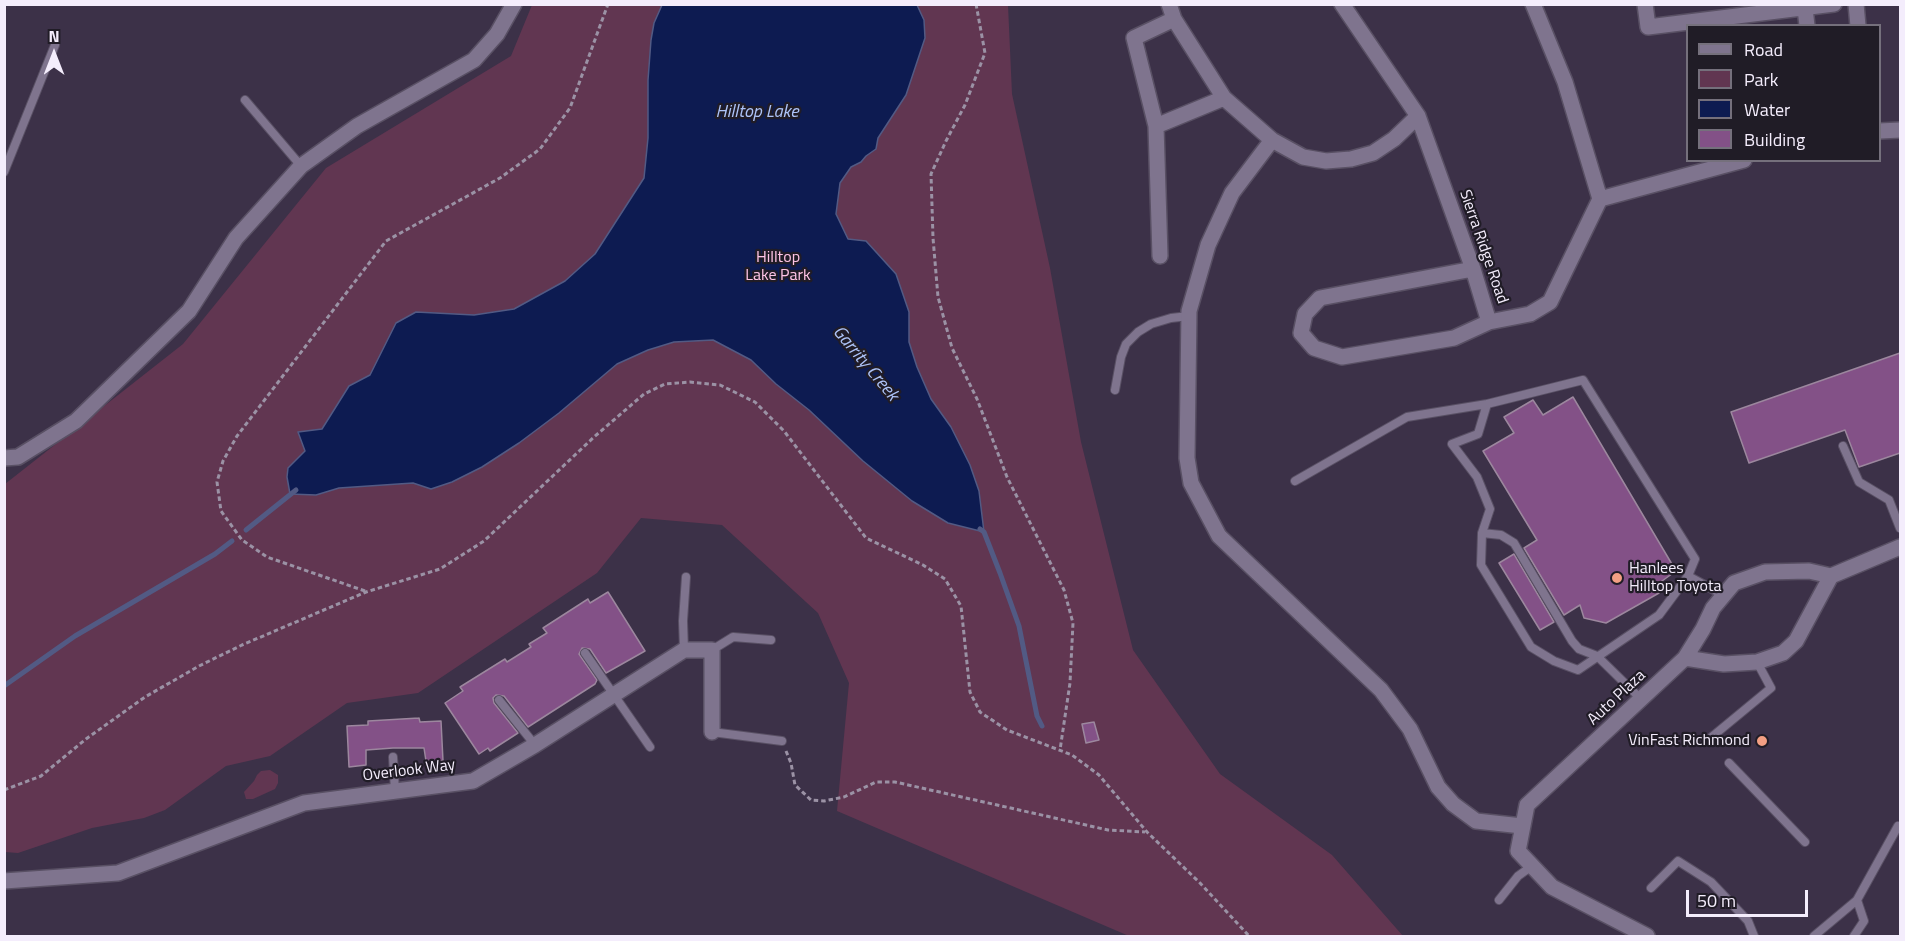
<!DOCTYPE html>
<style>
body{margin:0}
#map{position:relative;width:1905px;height:941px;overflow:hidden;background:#3c3148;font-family:"Titillium Web",sans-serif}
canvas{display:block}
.frame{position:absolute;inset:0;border:6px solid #f4edfc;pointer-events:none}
.legend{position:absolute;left:1686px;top:24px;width:195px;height:138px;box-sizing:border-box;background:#201c26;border:2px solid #75707c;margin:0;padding:8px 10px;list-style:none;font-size:18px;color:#f4edfc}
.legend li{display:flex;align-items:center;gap:12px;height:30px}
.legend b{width:30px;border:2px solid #75707c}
.north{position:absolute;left:24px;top:24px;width:60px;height:60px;-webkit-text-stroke:4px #201c26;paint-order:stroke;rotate:0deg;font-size:16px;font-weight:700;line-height:24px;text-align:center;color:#f4edfc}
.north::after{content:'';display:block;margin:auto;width:21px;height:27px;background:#f4edfc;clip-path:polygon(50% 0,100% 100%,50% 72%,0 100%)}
.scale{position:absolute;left:1686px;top:890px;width:122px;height:27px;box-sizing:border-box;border:3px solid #f4edfc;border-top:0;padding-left:8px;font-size:18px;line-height:21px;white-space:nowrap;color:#f4edfc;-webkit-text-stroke:4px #201c26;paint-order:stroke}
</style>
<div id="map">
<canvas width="1905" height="941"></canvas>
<div class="frame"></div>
<ul class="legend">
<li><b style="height:8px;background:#7f748e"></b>Road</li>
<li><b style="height:16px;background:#613651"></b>Park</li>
<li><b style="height:16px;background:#0d1b51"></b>Water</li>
<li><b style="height:16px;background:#835187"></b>Building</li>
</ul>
<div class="north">N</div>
<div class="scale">50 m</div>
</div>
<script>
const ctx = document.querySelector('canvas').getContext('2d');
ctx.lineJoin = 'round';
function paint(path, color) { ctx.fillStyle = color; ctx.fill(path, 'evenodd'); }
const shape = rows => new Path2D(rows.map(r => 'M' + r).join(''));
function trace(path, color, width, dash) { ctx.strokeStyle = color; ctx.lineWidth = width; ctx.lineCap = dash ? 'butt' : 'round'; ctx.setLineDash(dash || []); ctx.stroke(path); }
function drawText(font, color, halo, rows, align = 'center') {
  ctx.font = font + ' "Titillium Web",sans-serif'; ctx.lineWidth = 4.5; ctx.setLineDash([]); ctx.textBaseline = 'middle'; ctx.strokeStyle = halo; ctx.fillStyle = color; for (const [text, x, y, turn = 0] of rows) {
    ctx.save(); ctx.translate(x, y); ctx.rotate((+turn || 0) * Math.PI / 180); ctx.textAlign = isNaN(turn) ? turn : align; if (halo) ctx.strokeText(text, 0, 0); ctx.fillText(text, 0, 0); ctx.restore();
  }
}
const green = shape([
 [532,5,1008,5,1012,94,1050,268,1081,442,1133,650,1220,774,1332,855,1403,936,1129,936,837,811,849,683,818,613,722,525,641,518,597,573,418,693,347,703,270,756,226,766,165,810,144,818,92,828,18,853,5,852,5,484,183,344,326,168,511,56],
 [270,770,278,775,278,783,275,789,253,799,246,799,244,792,254,781,257,775,261,771]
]);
const water = shape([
 [662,5,917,5,924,20,925,38,906,95,878,138,876,149,866,156,861,162,851,167,840,183,836,214,848,239,866,241,896,274,909,312,909,342,917,367,931,399,951,427,970,465,979,491,984,532,948,523,912,501,863,461,809,410,776,384,751,360,713,340,674,342,648,350,617,364,559,413,519,443,482,467,452,482,431,489,413,483,339,488,316,495,290,494,287,477,288,468,305,451,298,432,322,429,349,386,370,375,396,323,416,312,474,315,514,309,565,281,595,254,644,178,648,138,648,80,651,40,654,23,662,5]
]);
const stream = shape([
 [980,529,984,532,1000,573,1019,626,1037,716,1042,726],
 [246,530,296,490],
 [4,686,75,636,215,554,232,541]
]);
const building = shape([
 [1900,353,1900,453,1859,467,1845,430,1749,463,1731,412,1900,353],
 [1573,397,1676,571,1655,586,1659,593,1606,623,1584,618,1580,605,1564,615,1524,548,1537,540,1483,451,1514,433,1504,417,1533,400,1543,415,1573,397],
 [1514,554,1554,622,1540,630,1499,563,1514,554],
 [608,592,645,651,606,673,590,649,582,648,579,654,597,680,595,684,528,727,504,696,496,695,493,698,494,703,518,733,490,751,488,748,479,754,445,703,463,691,460,687,505,659,507,662,531,647,529,644,547,633,543,628,588,599,590,603,608,592],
 [419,718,420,722,441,721,443,761,426,761,424,748,393,748,366,750,366,765,349,767,347,726,368,725,368,721,419,718],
 [1094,722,1099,740,1086,743,1082,724,1094,722]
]);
const path = shape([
 [976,4,985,53,965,105,946,141,931,174,933,238,938,297,952,348,977,399,1007,477,1064,590,1073,623,1070,683,1060,750],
 [365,591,267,557,242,540,221,511,217,482,223,461,237,436,386,241,500,178,540,149,570,108,608,4],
 [786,751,791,763,795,785,811,800,824,801,844,797,876,782,895,782,1108,830,1145,832],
 [4,790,41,776,86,739,145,697,199,666,242,645,366,592,440,569,484,541,594,437,644,394,665,384,690,382,720,385,755,402,784,431,866,538,923,565,945,579,961,606,970,692,980,712,1007,730,1072,755,1099,775,1147,832,1200,883,1249,936]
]);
const lane = shape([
 [245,100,301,166],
 [4,172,55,45],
 [1115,390,1121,357,1126,344,1138,332,1151,324,1171,318,1189,316],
 [1487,404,1478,434,1452,444,1477,477,1490,509,1482,533,1481,565,1531,647,1554,661,1578,670,1659,615,1688,576,1723,595],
 [1843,446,1859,482,1889,500,1900,528],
 [1295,481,1407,417,1487,404,1583,380,1695,559,1688,576],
 [1482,533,1501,535,1514,543,1572,641,1579,649,1597,656,1641,699],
 [684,650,683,621,686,577],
 [712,650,733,637,771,640],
 [585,653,650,747],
 [499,700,535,745],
 [712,732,782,741],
 [1708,740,1771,688,1757,662],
 [393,757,395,791],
 [1729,763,1805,842],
 [1651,888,1678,861,1711,882,1748,921,1754,936],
 [1499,900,1518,876,1532,866],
 [1814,936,1857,900,1898,826],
 [1854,936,1864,921,1857,900]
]);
const street = shape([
 [1169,4,1174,19,1224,98,1272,140,1303,157,1326,161,1351,159,1373,153,1394,139,1418,116],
 [1342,4,1418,116,1473,269,1489,322],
 [1533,4,1565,82,1600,199],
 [1645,4,1648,27,1834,4],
 [1856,4,1858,26],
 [1805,8,1807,26],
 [1156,126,1224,98],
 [1880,131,1900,130],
 [1272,140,1232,193,1208,245,1189,311,1187,458,1191,483,1219,536,1381,690,1410,729,1438,787,1453,804,1476,821,1522,826],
 [1600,199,1744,160],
 [1160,256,1156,126,1134,38,1174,19],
 [1473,269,1320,298,1305,314,1301,333,1314,348,1342,357,1454,338,1489,322,1530,314,1550,302,1600,199],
 [4,458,18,457,76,421,189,311,236,238,301,166,357,126,474,60,497,34,514,4],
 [1685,658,1724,664,1757,662,1783,653,1796,641,1831,576],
 [4,881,118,873,304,803,473,781,535,745,684,650,712,650,712,732],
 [1647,936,1552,887,1518,851,1527,805,1685,658,1703,629,1713,608,1734,583,1765,572,1809,571,1831,576,1900,547]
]);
const markers = [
 [1617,578,6,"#f39f83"],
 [1762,741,6,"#f39f83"]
];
const streetNames = [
 ["Sierra Ridge Road",1483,247,71],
 ["Auto Plaza",1617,698,-43],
 ["Overlook Way",409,771,-7]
];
const parkNames = [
 ["Hilltop",778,258],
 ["Lake Park",778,276]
];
const poiNames = [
 ["Hanlees",1629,569],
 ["Hilltop Toyota",1629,587],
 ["VinFast Richmond",1750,741,"right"]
];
const waterNames = [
 ["Hilltop Lake",757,113],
 ["Garrity Creek",865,364,50]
];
paint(green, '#613651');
paint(water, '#0d1b51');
trace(water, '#525a84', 1.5);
trace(stream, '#525a84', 5);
paint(building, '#835187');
trace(building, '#9c879e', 1.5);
trace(lane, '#595064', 10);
trace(street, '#595064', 18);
trace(path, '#9b92a5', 3, [4.5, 3]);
trace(lane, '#7f748e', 8);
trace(street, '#7f748e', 15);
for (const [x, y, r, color] of markers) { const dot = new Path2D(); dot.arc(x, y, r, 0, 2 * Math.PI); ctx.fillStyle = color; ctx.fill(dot); trace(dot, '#201c26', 2); }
drawText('16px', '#f4edfc', '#201c26', streetNames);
drawText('16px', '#fec4e6', '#201c26', parkNames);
drawText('16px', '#f4edfc', '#201c26', poiNames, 'left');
drawText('italic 18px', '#adc3f8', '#201c26', waterNames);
</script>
